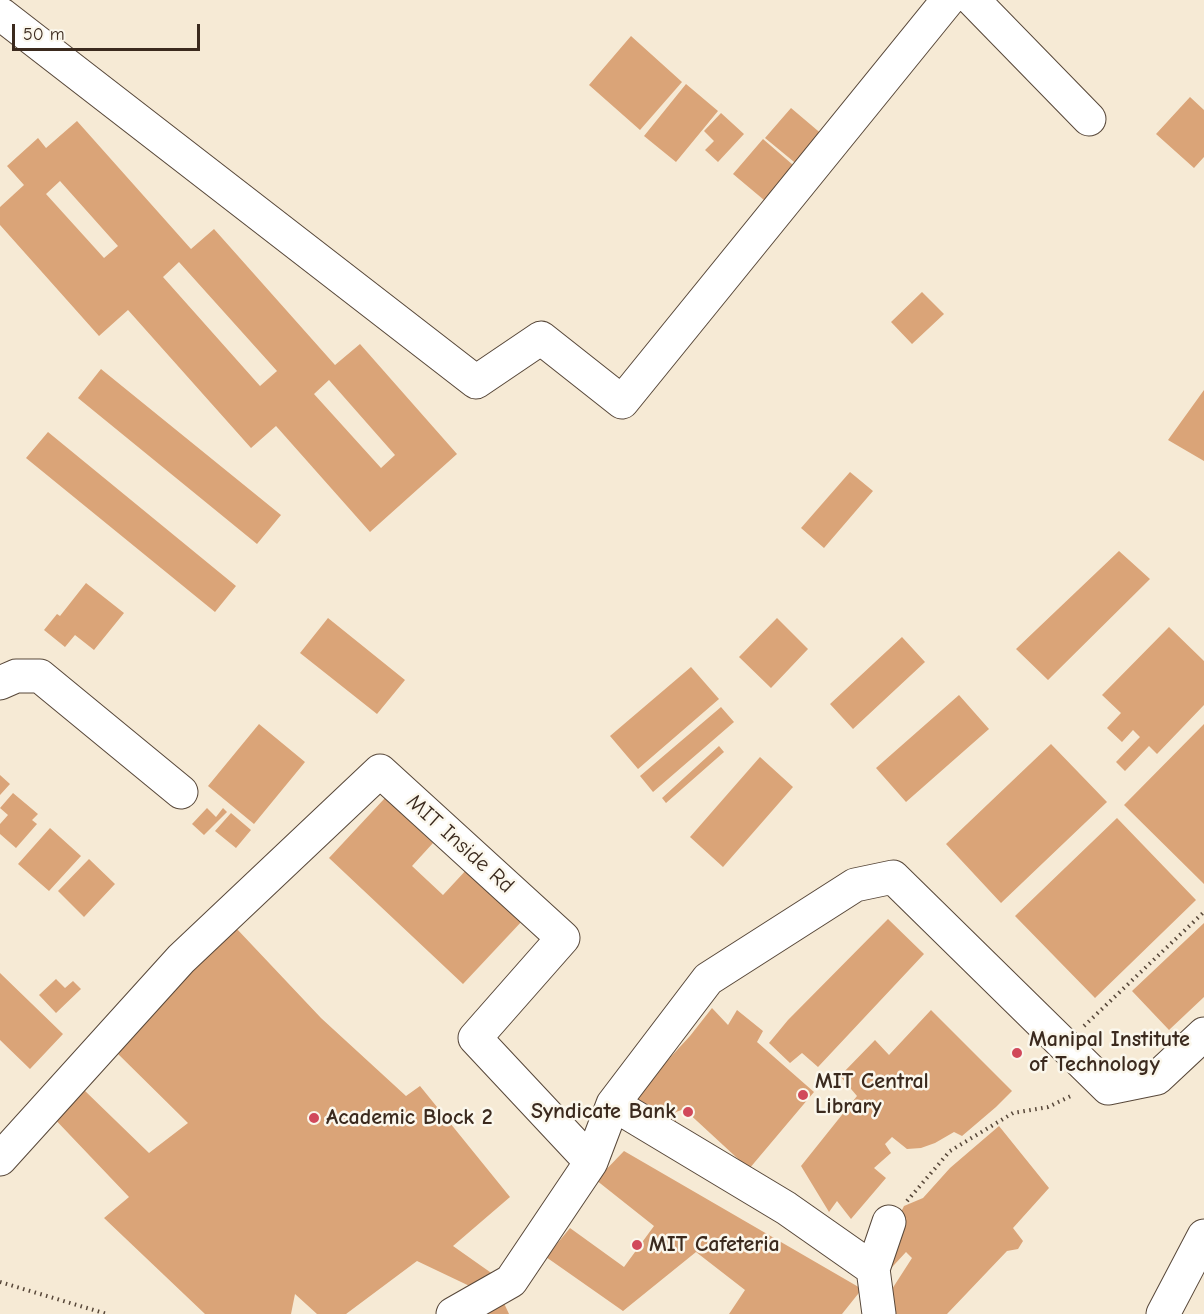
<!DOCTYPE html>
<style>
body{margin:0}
#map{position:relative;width:1204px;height:1314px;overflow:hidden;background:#f6ead5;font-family:"Comic Neue",sans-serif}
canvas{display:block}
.scale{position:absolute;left:12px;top:24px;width:188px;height:27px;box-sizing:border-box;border:3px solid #3b2a1e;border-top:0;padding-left:8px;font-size:18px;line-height:21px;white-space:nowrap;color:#3b2a1e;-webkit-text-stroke:4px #fbf7ec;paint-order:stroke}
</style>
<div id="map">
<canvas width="1204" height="1314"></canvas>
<div class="scale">50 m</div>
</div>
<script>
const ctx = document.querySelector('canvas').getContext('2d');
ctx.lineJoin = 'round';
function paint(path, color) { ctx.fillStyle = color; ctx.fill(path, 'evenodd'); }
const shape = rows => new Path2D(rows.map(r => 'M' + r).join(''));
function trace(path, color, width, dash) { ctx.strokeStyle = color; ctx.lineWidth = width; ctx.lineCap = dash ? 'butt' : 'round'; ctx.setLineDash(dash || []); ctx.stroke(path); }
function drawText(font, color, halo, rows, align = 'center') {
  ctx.font = font + ' "Comic Neue",sans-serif'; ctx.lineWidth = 5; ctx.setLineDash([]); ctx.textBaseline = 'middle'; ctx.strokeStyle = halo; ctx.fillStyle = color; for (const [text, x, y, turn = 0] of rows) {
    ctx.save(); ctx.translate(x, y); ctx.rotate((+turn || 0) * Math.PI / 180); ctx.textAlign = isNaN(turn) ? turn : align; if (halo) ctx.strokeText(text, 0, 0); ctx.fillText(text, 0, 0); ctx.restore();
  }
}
const building = shape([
 [631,36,682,82,640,130,589,85],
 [686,84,718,111,676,162,644,136],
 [1190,97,1204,110,1204,157,1194,168,1156,134],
 [791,108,824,136,799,166,765,138],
 [721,113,744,134,718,162,705,150,714,141,704,131],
 [77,121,191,249,214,229,335,365,360,344,457,454,370,532,276,426,251,448,128,310,99,336,0,225,0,207,24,185,7,166,38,138,46,148],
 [60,181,118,246,104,258,46,194],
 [179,262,277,371,260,386,163,277],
 [329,380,395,455,381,468,314,394],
 [763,139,793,165,764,200,733,174],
 [922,292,944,314,912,344,891,322],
 [101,369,281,515,257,544,78,398],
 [1204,390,1204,461,1168,440],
 [48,432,236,586,215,612,26,458],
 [850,472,873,491,824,548,801,528],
 [1119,551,1150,579,1048,680,1016,649],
 [86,583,124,613,94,650,75,635,65,647,44,630,57,614,60,616],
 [328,618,405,680,377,714,300,653],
 [777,618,808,649,771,688,739,657],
 [1169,627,1204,661,1204,705,1157,754,1149,746,1125,771,1116,762,1140,737,1133,730,1122,742,1107,728,1121,713,1102,695],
 [902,637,925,662,853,729,830,704],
 [691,667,719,699,638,769,610,736],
 [959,695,989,729,906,802,876,768],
 [721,707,734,722,653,792,640,776],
 [259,724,305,762,254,824,208,786],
 [1204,724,1204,884,1124,805],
 [1051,744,1107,802,1001,903,946,844],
 [719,746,724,752,666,803,662,798],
 [760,757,793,787,723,867,690,837],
 [0,775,10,784,0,795],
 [13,793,38,814,32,820,37,824,16,848,0,834,0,824,8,815,0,808],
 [385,798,433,843,412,866,443,895,468,868,523,920,463,984,329,858],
 [207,808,216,817,223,808,227,812,204,835,192,824],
 [231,813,251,830,236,848,215,831],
 [1117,818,1196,900,1095,998,1015,916],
 [50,828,81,856,49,891,18,864],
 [89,859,115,884,84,917,58,891],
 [888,919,924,954,818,1067,802,1053,790,1063,769,1043,788,1020],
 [1204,923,1204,997,1169,1030,1132,991],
 [236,928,321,1018,406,1096,420,1086,510,1197,453,1246,497,1277,480,1291,417,1261,346,1314,317,1314,295,1294,291,1314,205,1314,104,1218,129,1197,49,1113,82,1088,149,1153,188,1123,112,1048],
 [0,973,63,1034,30,1069,0,1040],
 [56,979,65,988,73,981,81,989,56,1013,39,995],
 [712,1008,728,1025,737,1010,763,1031,757,1042,814,1092,749,1169,684,1109,676,1112,676,1132,629,1098,658,1064,665,1063,690,1036],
 [931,1010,1012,1091,996,1107,962,1136,954,1132,935,1143,921,1148,907,1149,892,1137,885,1144,891,1153,874,1168,886,1178,851,1219,837,1201,829,1212,801,1166,857,1096,840,1076,875,1040,889,1055],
 [999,1126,1049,1188,1013,1228,1023,1241,1018,1249,1007,1251,947,1314,890,1314,885,1300,912,1258,906,1252,883,1277,898,1218,904,1206,923,1198,950,1168],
 [624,1151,862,1289,842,1314,729,1314,745,1290,696,1252,623,1311,546,1257,570,1228,624,1267,654,1226,596,1180],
 [502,1299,509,1314,470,1314]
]);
const path = shape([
 [1084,1026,1204,912],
 [907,1201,950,1151,1013,1113,1048,1107,1073,1095],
 [0,1282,107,1314]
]);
const minor = shape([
 [973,0,1089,119],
 [2,15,476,382,541,338,622,402,948,0],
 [0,683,16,676,40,676,181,792],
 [613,1104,786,1208,873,1269],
 [0,1159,181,959,380,771,563,938,475,1038,591,1162,511,1281,453,1314],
 [591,1162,613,1104,708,979,855,885,893,877,1108,1088,1157,1078,1204,1034],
 [879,1314,873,1269,889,1222],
 [1163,1314,1204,1236]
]);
const markers = [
 [1017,1053,6,"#d1495b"],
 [803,1095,6,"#d1495b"],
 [688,1112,6,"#d1495b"],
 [314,1118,6,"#d1495b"],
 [637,1245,6,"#d1495b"]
];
const streetNames = [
 ["MIT Inside Rd",460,844,42]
];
const poiNames = [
 ["Manipal Institute",1029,1040],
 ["of Technology",1029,1065],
 ["MIT Central",815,1082],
 ["Library",815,1107],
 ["Syndicate Bank",676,1112,"right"],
 ["Academic Block 2",326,1118],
 ["MIT Cafeteria",649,1245]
];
paint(building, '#daa478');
trace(minor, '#574739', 35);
trace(path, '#574739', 4, [1.5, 4.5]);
trace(minor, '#fff', 33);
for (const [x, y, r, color] of markers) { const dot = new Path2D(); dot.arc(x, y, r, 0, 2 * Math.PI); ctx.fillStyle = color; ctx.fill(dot); trace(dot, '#fbf7ec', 2); }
drawText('22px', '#3b2a1e', '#fbf7ec', streetNames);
drawText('bold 22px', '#3b2a1e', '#fbf7ec', poiNames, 'left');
</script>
